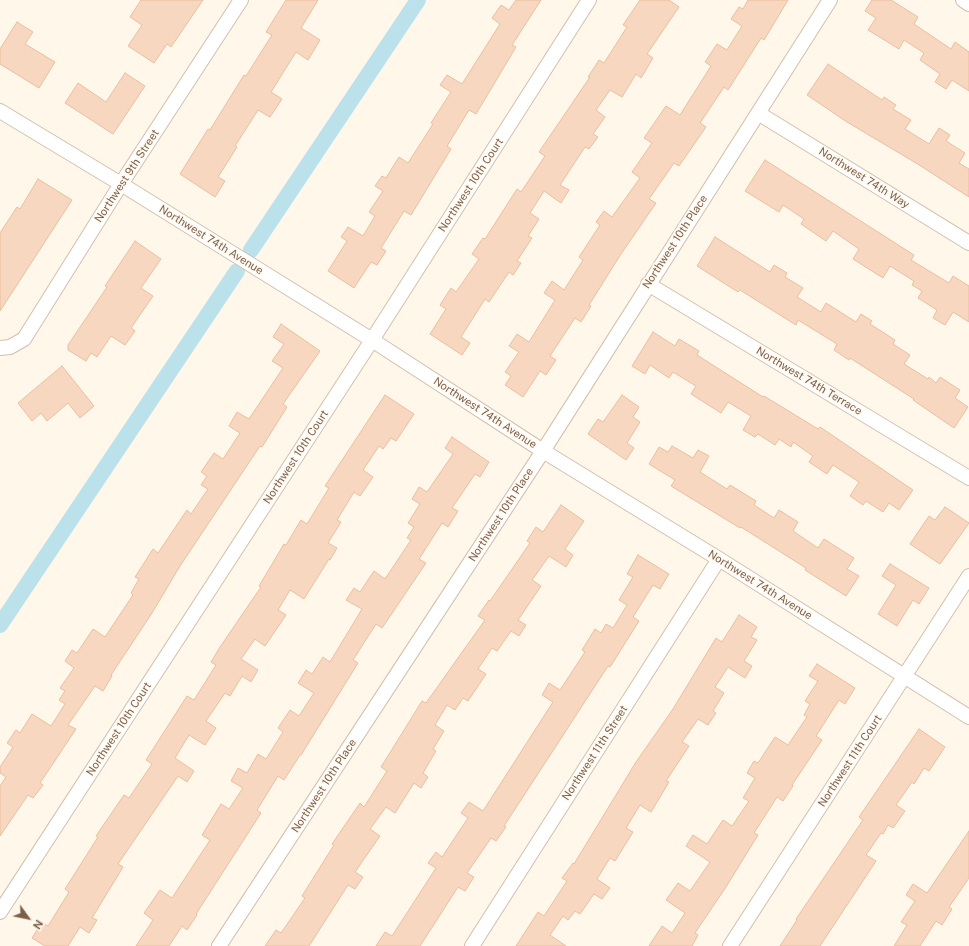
<!DOCTYPE html>
<style>
body{margin:0}
#map{position:relative;width:969px;height:946px;overflow:hidden;background:#fef7ea;font-family:"Public Sans",sans-serif}
canvas{display:block}
.north{position:absolute;left:8px;top:898px;width:40px;height:40px;-webkit-text-stroke:3px #fffbf3;paint-order:stroke;rotate:123deg;font-size:11px;font-weight:700;line-height:16px;text-align:center;color:#7d5e49}
.north::after{content:'';display:block;margin:auto;width:14px;height:18px;background:#7d5e49;clip-path:polygon(50% 0,100% 100%,50% 72%,0 100%)}
</style>
<div id="map">
<canvas width="969" height="946"></canvas>
<div class="north">N</div>
</div>
<script>
const ctx = document.querySelector('canvas').getContext('2d');
ctx.lineJoin = 'round';
const shape = rows => new Path2D(rows.map(r => 'M' + r).join(''));
function trace(path, color, width, dash) { ctx.strokeStyle = color; ctx.lineWidth = width; ctx.lineCap = dash ? 'butt' : 'round'; ctx.setLineDash(dash || []); ctx.stroke(path); }
function paint(path, color) { ctx.fillStyle = color; ctx.fill(path, 'evenodd'); }
function drawText(font, color, halo, rows, align = 'center') {
  ctx.font = font + ' "Public Sans",sans-serif'; ctx.lineWidth = 3.5; ctx.setLineDash([]); ctx.textBaseline = 'middle'; ctx.strokeStyle = halo; ctx.fillStyle = color; for (const [text, x, y, turn = 0] of rows) {
    ctx.save(); ctx.translate(x, y); ctx.rotate((+turn || 0) * Math.PI / 180); ctx.textAlign = isNaN(turn) ? turn : align; if (halo) ctx.strokeText(text, 0, 0); ctx.fillText(text, 0, 0); ctx.restore();
  }
}
const canal = shape([
 [251,250,418,0],
 [0,625,237,271]
]);
const building = shape([
 [141,0,203,0,171,47,167,44,154,63,128,46,142,25,130,17,141,0],
 [286,0,318,0,301,28,320,40,308,60,296,52,271,92,282,99,270,117,258,110,235,146,237,147,218,177,225,181,215,197,180,174,208,129,210,130,244,75,246,76,272,35,266,32,286,0],
 [516,0,541,0,512,45,516,47,476,114,469,110,447,146,451,149,411,215,404,211,381,248,386,251,377,265,371,262,354,288,328,271,347,241,341,237,348,227,363,236,375,216,369,212,383,191,375,186,382,176,386,178,399,157,408,163,433,124,431,123,451,92,440,85,447,75,462,84,500,24,492,18,501,5,509,10,516,0],
 [640,0,669,0,679,7,647,54,653,58,641,78,636,74,622,97,610,90,596,110,605,117,593,134,598,137,589,149,585,147,560,185,569,190,561,203,544,191,530,213,539,219,528,236,532,238,517,261,521,263,513,275,509,272,489,302,485,299,461,337,470,343,462,355,430,334,446,309,440,305,451,288,456,292,479,259,472,254,483,238,485,239,517,189,521,192,545,156,539,152,590,77,588,77,599,60,604,63,627,27,623,25,640,0],
 [748,0,788,0,764,40,761,38,728,90,724,87,700,123,706,127,679,166,674,163,649,199,656,203,621,254,589,305,591,306,581,322,575,318,550,356,556,360,546,375,540,371,523,397,505,385,511,376,505,372,519,352,509,346,517,334,529,342,555,300,544,293,552,281,564,290,583,260,579,257,600,225,596,222,604,211,612,217,640,178,632,172,652,143,644,138,666,106,680,115,711,66,705,62,717,44,727,50,742,26,731,19,739,7,743,9,748,0],
 [872,0,891,0,918,17,914,24,951,49,955,42,969,52,969,91,952,80,946,89,935,82,940,74,920,60,924,53,904,40,899,49,868,30,876,18,865,11,872,0],
 [17,22,33,32,25,44,55,62,39,88,0,64,0,49,17,22],
 [828,64,882,100,884,97,896,105,893,109,911,120,905,129,929,144,939,128,950,135,946,141,965,153,959,163,969,169,969,197,916,163,847,122,807,95,828,64],
 [125,73,145,86,113,134,65,103,78,83,106,102,125,73],
 [765,160,914,255,911,260,949,283,953,276,969,286,969,322,953,312,945,325,933,318,937,310,918,298,922,291,912,285,914,281,890,266,883,278,853,259,859,249,833,231,826,241,801,224,804,219,783,205,779,212,745,191,765,160],
 [38,179,72,200,0,311,0,233,17,207,20,209,38,179],
 [715,237,770,272,774,265,787,273,785,277,803,288,797,297,821,312,826,303,856,322,861,314,872,321,870,324,895,340,893,344,910,355,904,364,928,379,929,377,936,383,940,377,960,390,955,398,968,407,954,428,913,400,914,399,850,358,849,360,834,350,837,344,798,320,796,325,740,290,738,292,697,266,715,237],
 [135,241,161,259,141,288,153,296,131,328,135,331,125,345,111,336,97,357,91,353,86,361,68,350,68,345,107,287,105,286,135,241],
 [281,324,320,351,283,404,287,407,262,447,260,446,180,566,152,613,111,675,112,676,103,691,95,686,68,725,76,729,40,783,43,785,33,798,28,795,0,836,0,786,6,777,0,773,0,767,13,747,7,743,16,730,20,733,32,714,51,726,65,704,59,700,65,691,60,688,74,668,65,661,72,650,77,653,93,629,105,637,133,595,131,593,139,579,135,577,153,549,158,553,187,510,191,514,208,489,201,485,207,476,201,472,214,453,223,459,240,433,229,426,237,412,249,419,283,368,272,361,284,344,273,337,281,324],
 [653,332,675,346,679,339,699,351,697,355,763,397,764,396,818,429,820,427,913,490,899,510,889,503,883,512,866,501,863,505,850,496,859,482,833,465,827,474,809,462,813,456,793,442,791,447,779,439,775,445,758,434,755,437,743,430,751,416,728,402,721,413,691,394,696,386,673,372,669,378,650,365,645,374,632,366,653,332],
 [62,366,94,406,80,418,68,403,47,421,41,413,32,421,18,403,62,366],
 [385,395,414,414,396,441,391,438,383,449,379,446,363,470,373,477,360,496,354,492,337,520,341,522,328,543,337,548,330,560,329,559,304,599,290,590,278,610,286,615,265,646,255,639,241,659,258,670,251,682,242,676,230,696,225,693,206,721,216,728,205,745,189,735,175,758,194,771,187,782,178,776,118,864,123,867,92,918,97,920,89,933,80,927,68,946,45,946,32,938,42,922,48,926,69,892,65,889,98,837,96,836,124,795,129,798,152,764,146,760,187,696,194,700,216,665,211,662,220,647,261,587,259,586,284,544,286,545,301,520,307,524,329,488,325,486,385,395],
 [622,395,639,407,633,417,640,422,627,443,634,448,626,460,588,434,598,419,603,422,622,395],
 [452,437,489,462,480,477,475,474,452,508,458,511,448,527,442,523,419,559,426,563,382,628,376,624,353,660,358,663,301,755,300,755,284,780,278,776,257,810,261,813,196,914,197,915,187,930,182,926,169,946,136,946,153,920,144,913,160,890,172,898,210,840,202,835,221,804,229,809,243,788,231,781,238,768,247,773,258,754,266,759,283,732,278,728,290,710,299,716,314,693,298,683,306,670,312,674,323,657,330,662,362,609,346,600,354,588,360,592,374,571,385,579,411,540,407,538,414,527,408,523,420,504,412,499,419,487,427,492,453,454,445,448,452,437],
 [672,446,693,458,698,450,709,456,700,472,727,489,730,485,756,501,754,505,774,518,779,510,798,522,793,531,818,548,824,539,854,558,847,569,859,576,846,596,805,570,806,568,741,527,740,528,671,486,675,480,649,464,659,447,668,452,672,446],
 [561,505,584,521,565,549,573,555,566,567,549,556,532,580,541,586,518,620,526,625,519,636,511,631,497,651,492,648,478,669,486,674,468,701,463,698,455,710,447,705,435,725,444,731,433,749,436,751,423,773,428,777,421,788,414,783,395,813,386,807,370,829,380,836,355,872,363,877,355,889,348,885,309,946,265,946,276,930,281,933,305,898,302,896,334,845,332,844,360,803,364,807,387,771,381,767,396,743,422,701,426,703,485,620,478,616,489,600,490,601,530,543,527,541,536,527,543,532,561,505],
 [945,507,969,523,940,564,910,544,929,516,935,520,945,507],
 [638,555,669,574,660,589,653,585,633,617,639,621,610,667,608,666,504,826,506,827,496,841,491,838,467,873,474,877,465,891,458,887,420,946,376,946,385,932,392,936,436,868,428,863,436,852,442,857,468,818,461,813,469,802,483,811,553,702,542,695,549,683,560,690,585,652,582,650,595,629,601,633,606,624,613,628,627,605,619,600,633,577,627,574,638,555],
 [890,564,929,588,919,604,913,600,897,626,878,614,896,585,882,576,890,564],
 [739,615,757,627,751,637,757,640,744,661,752,666,745,678,728,667,715,687,724,693,713,711,716,713,708,725,698,719,682,742,689,746,666,781,669,782,651,812,640,805,626,828,633,832,615,861,610,858,597,879,610,888,602,899,594,894,580,914,575,911,568,920,563,916,550,935,566,946,516,946,538,912,544,916,567,881,562,878,573,863,574,864,636,762,673,709,716,638,722,642,739,615],
 [817,664,855,688,845,704,839,700,816,736,822,740,792,785,793,786,783,801,777,797,754,833,758,835,726,887,695,933,698,935,692,946,649,946,662,926,672,933,685,913,666,900,678,883,690,891,710,862,686,846,693,835,707,844,723,820,732,826,749,801,743,798,755,778,747,773,754,761,758,763,775,737,788,745,807,717,804,715,810,704,805,701,818,681,809,676,817,664],
 [919,729,945,747,929,771,924,768,914,784,912,782,896,805,905,811,893,828,888,825,883,834,881,833,866,855,876,861,820,946,780,946,797,920,796,919,863,820,859,817,919,729],
 [969,831,969,878,949,907,952,909,942,925,936,921,920,946,894,946,907,925,901,922,915,901,906,895,913,884,927,893,969,831]
]);
const street = shape([
 [963,0,969,4],
 [0,111,121,184,372,340,543,451,719,559,969,717],
 [758,113,969,243],
 [648,284,969,478],
 [0,348,10,347,24,339,121,184,241,0],
 [0,912,372,340,589,0],
 [219,946,543,451,830,0],
 [472,946,719,559],
 [730,946,969,576]
]);
const streetNames = [
 ["Northwest 9th Street",127,176,-57],
 ["Northwest 74th Way",864,178,32],
 ["Northwest 10th Court",471,185,-57],
 ["Northwest 74th Avenue",211,240,32],
 ["Northwest 10th Place",675,242,-57],
 ["Northwest 74th Terrace",809,381,31],
 ["Northwest 74th Avenue",485,413,33],
 ["Northwest 10th Court",296,457,-57],
 ["Northwest 10th Place",501,515,-57],
 ["Northwest 74th Avenue",760,585,32],
 ["Northwest 10th Court",119,729,-57],
 ["Northwest 11th Street",595,753,-57],
 ["Northwest 11th Court",850,761,-57],
 ["Northwest 10th Place",324,786,-57]
];
trace(canal, '#bbe2eb', 16);
paint(building, '#f7d7bf');
trace(building, '#ebbe9d', 1);
trace(street, '#d3bfad', 16);
trace(street, '#fff', 14);
drawText('11px', '#7d5e49', '#fffbf3', streetNames);
</script>
